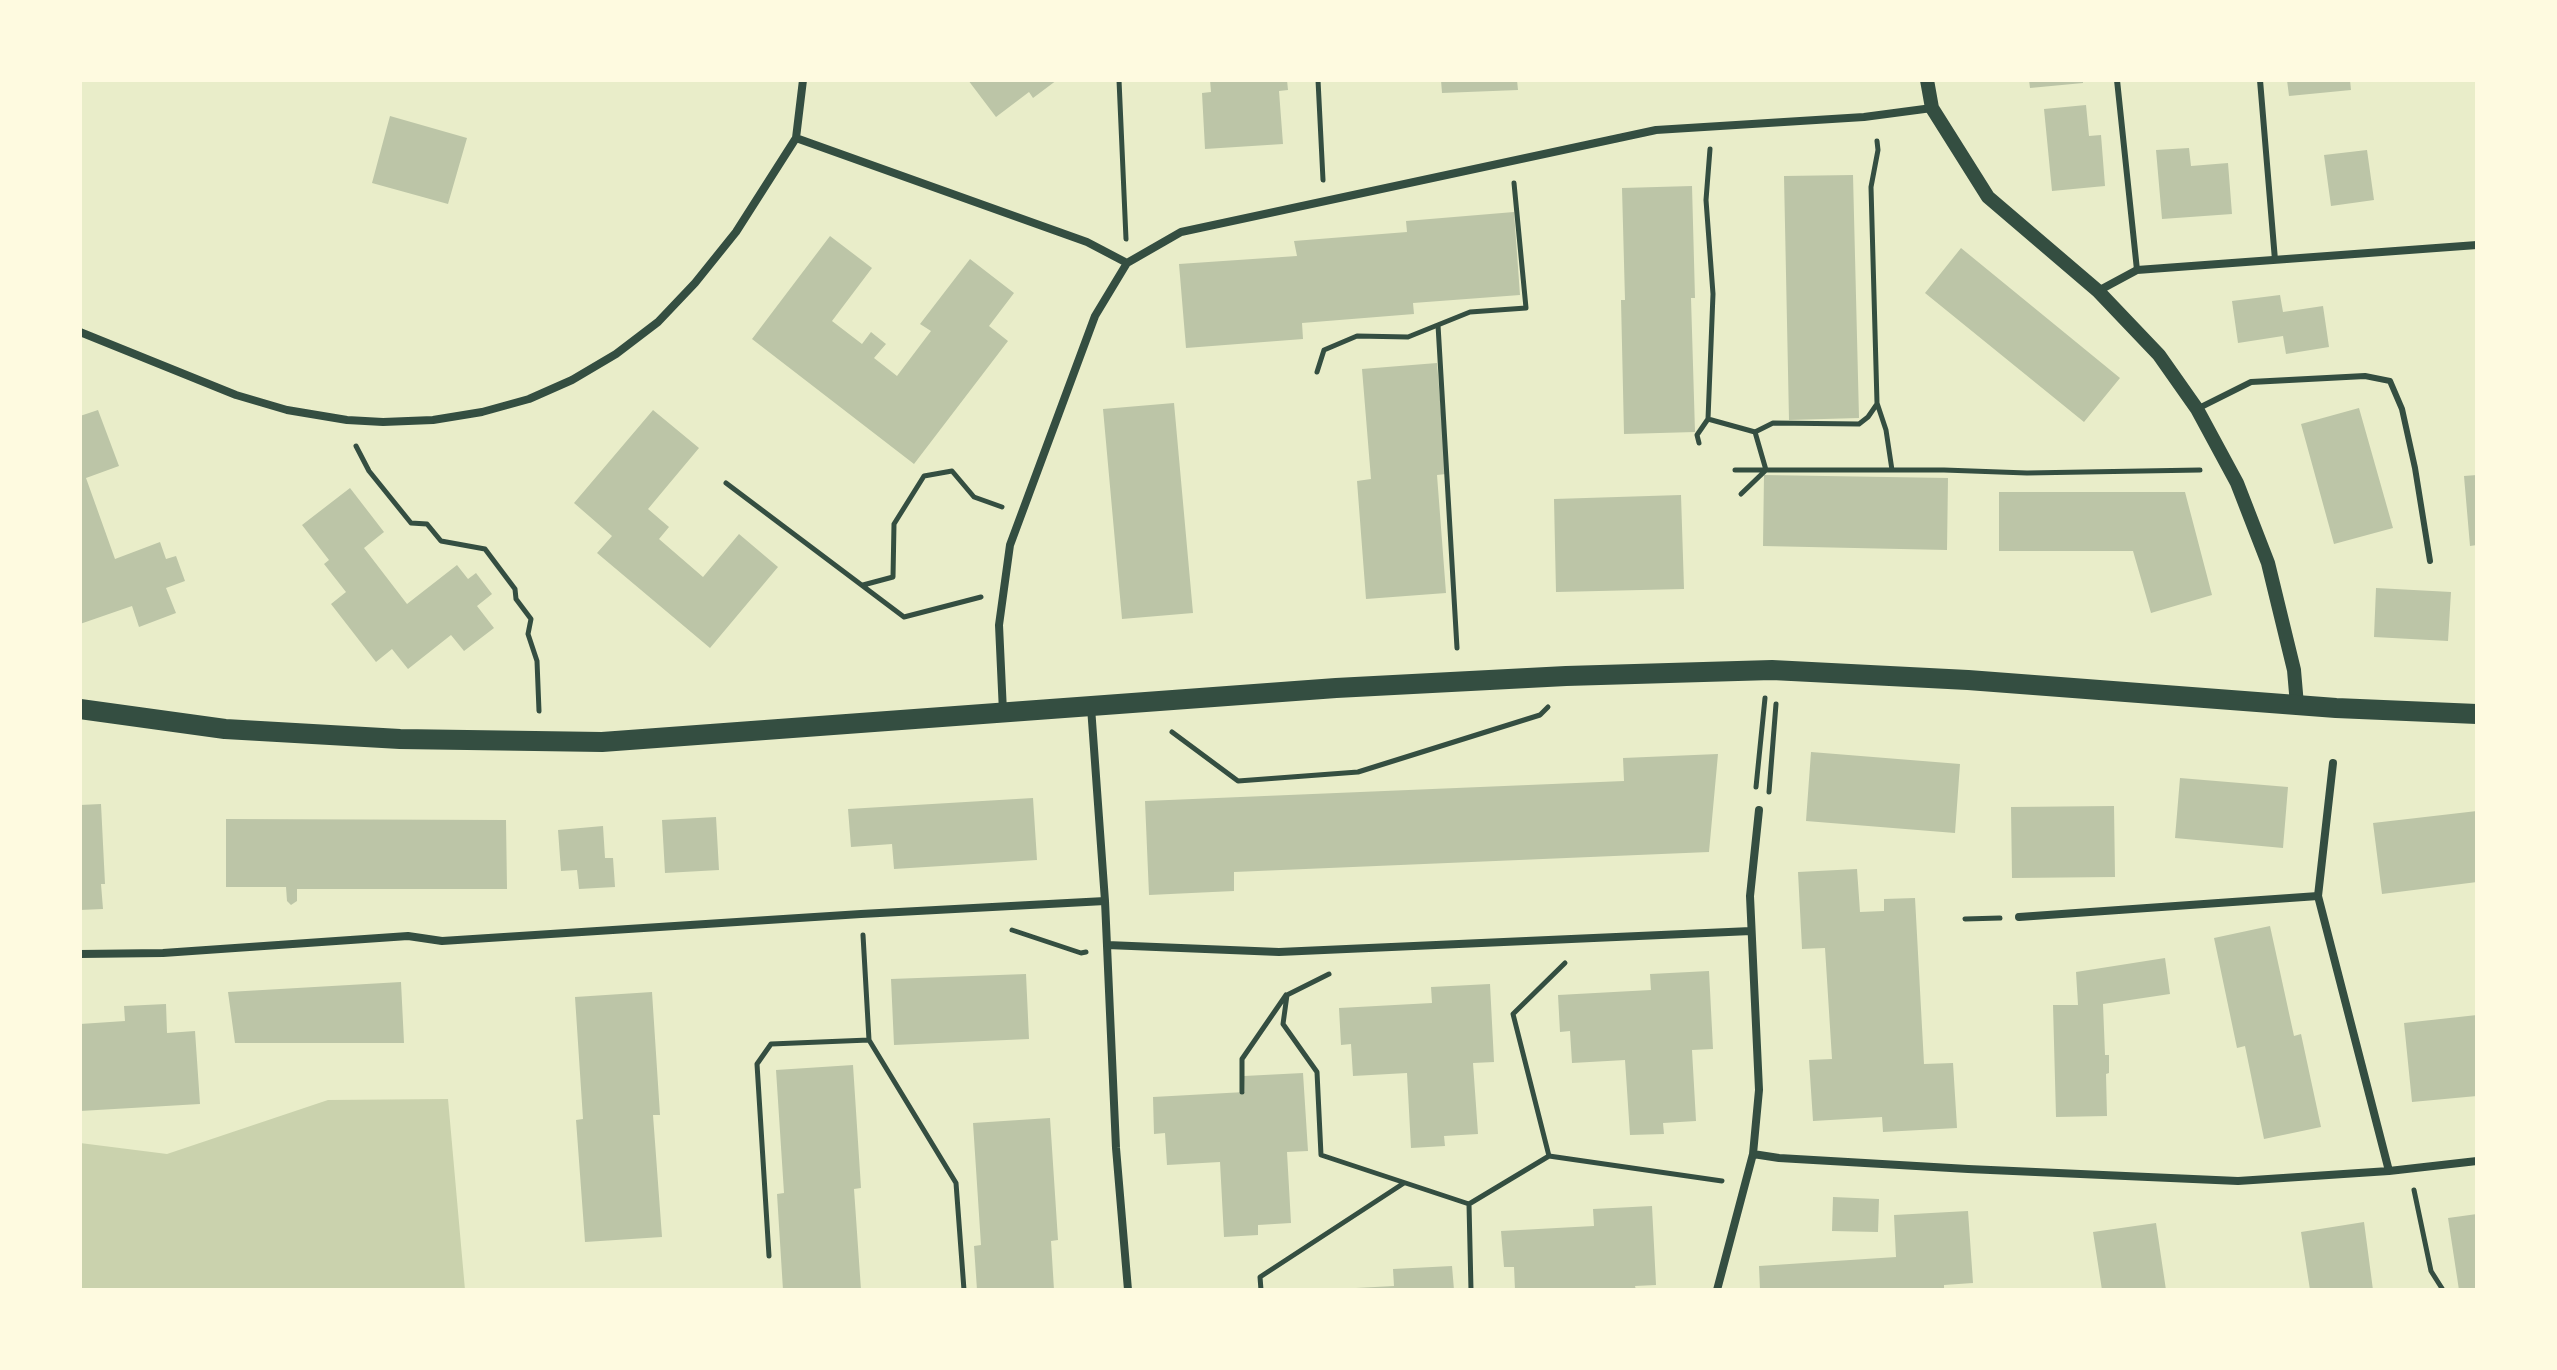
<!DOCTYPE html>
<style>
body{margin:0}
#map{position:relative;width:2557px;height:1370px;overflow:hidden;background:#e9edc9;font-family:"Titillium Web",sans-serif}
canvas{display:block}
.frame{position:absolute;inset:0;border:82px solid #fefae0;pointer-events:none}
</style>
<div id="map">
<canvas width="2557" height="1370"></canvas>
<div class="frame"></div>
</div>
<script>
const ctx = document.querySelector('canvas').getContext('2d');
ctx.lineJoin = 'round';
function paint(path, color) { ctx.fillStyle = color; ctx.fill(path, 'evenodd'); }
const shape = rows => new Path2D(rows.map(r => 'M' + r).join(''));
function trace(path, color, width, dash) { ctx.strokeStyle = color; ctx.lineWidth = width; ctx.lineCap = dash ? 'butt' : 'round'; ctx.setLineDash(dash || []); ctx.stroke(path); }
const green = shape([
 [448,1099,465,1290,80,1290,80,1143,167,1154,328,1100]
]);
const building = shape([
 [968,80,1057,80,1033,98,1029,92,996,117],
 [1210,80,1287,80,1288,90,1279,91,1283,144,1205,149,1202,93,1211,92],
 [1441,80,1517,80,1518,90,1442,93],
 [2029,80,2083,80,2083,83,2030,88],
 [2287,80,2350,80,2351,90,2289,96],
 [2086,105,2089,136,2101,135,2105,186,2052,191,2044,109],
 [390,116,467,138,448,204,372,183],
 [2189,148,2191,166,2228,163,2232,214,2162,219,2156,150],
 [2367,150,2374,200,2331,206,2324,155],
 [1853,175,1859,418,1789,420,1784,176],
 [1692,186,1695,298,1691,298,1695,432,1624,434,1621,300,1625,300,1622,188],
 [1514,212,1520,295,1413,303,1414,314,1302,323,1303,339,1186,348,1179,264,1297,256,1294,241,1407,232,1406,221],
 [830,236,872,268,832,321,862,344,871,332,886,344,874,358,897,376,931,331,920,324,970,259,1014,293,989,326,1008,341,914,464,752,339],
 [1961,248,2120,378,2084,422,1925,293],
 [2280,295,2283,312,2323,306,2329,347,2286,354,2283,336,2238,343,2232,301],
 [1437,363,1446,474,1437,475,1446,593,1366,599,1357,481,1371,479,1362,369],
 [1174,403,1193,613,1122,619,1103,409],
 [2359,408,2393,528,2334,544,2301,424],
 [98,410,119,466,86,478,115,559,160,542,166,559,176,556,185,581,166,588,176,613,139,627,132,606,80,624,80,416],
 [653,410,699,448,648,509,669,527,659,539,703,577,739,534,778,567,710,648,597,553,612,536,574,503],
 [1764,475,1948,478,1947,550,1763,546],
 [2477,475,2477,545,2470,546,2464,476],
 [350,488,384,532,364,548,407,604,457,565,468,579,476,573,492,594,477,606,494,628,464,651,451,635,408,669,392,649,376,662,331,604,346,592,324,564,329,560,302,525],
 [1999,492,2185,492,2212,595,2151,613,2133,551,1999,551],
 [1681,495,1684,589,1556,592,1554,499],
 [2376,588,2451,592,2448,641,2374,637],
 [1811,752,1960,764,1955,833,1806,821],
 [1718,754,1709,852,1234,872,1234,891,1149,895,1145,801,1624,781,1623,758],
 [2180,778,2288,787,2283,848,2175,838],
 [1033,798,1037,860,894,869,892,844,851,847,848,809],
 [101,804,105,884,101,884,103,909,80,910,80,805],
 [2114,806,2115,877,2012,878,2011,807],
 [2477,811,2477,882,2382,894,2373,823],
 [716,817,719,870,665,873,662,820],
 [226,819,506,820,507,889,297,889,297,901,291,905,287,901,286,887,226,887],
 [603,826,605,858,613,858,615,887,579,889,577,870,561,871,558,830],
 [1857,869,1860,912,1884,911,1884,899,1915,898,1924,1064,1953,1063,1957,1128,1883,1132,1882,1117,1813,1121,1809,1060,1832,1059,1825,948,1802,949,1798,872],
 [2270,926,2294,1036,2301,1034,2321,1127,2264,1139,2245,1046,2237,1048,2214,938],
 [2165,958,2170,994,2103,1004,2105,1055,2109,1055,2109,1073,2106,1074,2107,1116,2056,1117,2053,1005,2078,1005,2076,972],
 [1709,971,1713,1049,1692,1050,1696,1121,1663,1123,1664,1134,1630,1135,1625,1060,1572,1063,1570,1031,1560,1032,1558,995,1651,990,1650,974],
 [1026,974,1029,1039,894,1045,891,979],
 [401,982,404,1043,235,1043,228,992],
 [1490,984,1494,1062,1473,1063,1478,1134,1444,1136,1445,1146,1411,1148,1407,1073,1353,1076,1351,1044,1341,1045,1339,1008,1432,1003,1431,987],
 [652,992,660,1115,653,1115,662,1237,585,1242,576,1120,583,1119,575,997],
 [166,1004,167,1033,195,1031,200,1104,80,1111,80,1024,125,1021,124,1006],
 [2477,1015,2477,1096,2412,1102,2404,1023],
 [853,1065,861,1188,854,1189,861,1290,783,1290,777,1194,784,1193,776,1070],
 [1303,1073,1308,1151,1287,1152,1291,1223,1258,1225,1258,1235,1224,1237,1220,1162,1167,1165,1165,1133,1154,1134,1153,1097,1245,1092,1244,1076],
 [1050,1118,1058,1240,1051,1241,1054,1290,977,1290,974,1246,981,1245,973,1123],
 [1833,1197,1879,1199,1878,1232,1832,1231],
 [1652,1206,1656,1285,1635,1286,1636,1290,1515,1290,1514,1267,1504,1267,1501,1231,1594,1226,1593,1209],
 [1968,1211,1973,1283,1944,1285,1944,1290,1760,1290,1759,1266,1896,1257,1894,1215],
 [2477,1214,2477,1290,2459,1290,2448,1218],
 [2364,1222,2373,1290,2310,1290,2301,1232],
 [2156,1223,2166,1290,2102,1290,2093,1232],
 [1452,1266,1454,1290,1356,1290,1356,1288,1394,1286,1393,1269]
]);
const path = shape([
 [1119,80,1126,239],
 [1318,80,1323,180],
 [1877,141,1878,150,1871,187,1877,403,1886,430,1892,470],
 [1438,325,1457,648],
 [1317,372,1324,350,1357,336,1408,337,1470,312,1526,308,1514,183],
 [1708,419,1755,432,1766,470,1741,494],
 [1755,432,1773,423,1859,424,1868,417,1877,404],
 [1699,443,1697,435,1708,419,1713,294,1706,200,1710,149],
 [356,446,369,471,411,523,427,524,441,541,485,549,515,589,516,599,531,619,528,634,537,661,539,711],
 [1735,470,1944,470,2027,473,2200,470],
 [726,483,904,617,981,597],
 [863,585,893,577,894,524,924,476,952,471,974,497,1002,507],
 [1172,732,1238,781,1358,772,1540,715,1548,707],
 [1756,787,1765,698],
 [1769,792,1776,704],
 [1965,919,2000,918],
 [1012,930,1081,953,1086,952],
 [863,935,869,1040,956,1183,964,1290],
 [1329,974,1287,995,1283,1024,1317,1072,1321,1155,1469,1204,1549,1156,1722,1181],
 [1242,1092,1242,1059,1286,995],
 [1549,1156,1513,1014,1565,963],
 [2414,1190,2431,1271,2443,1290],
 [1469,1204,1471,1290],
 [769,1256,757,1064,771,1044,869,1040],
 [1261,1290,1260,1277,1404,1183]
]);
const service = shape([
 [2117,80,2137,270],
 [2260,80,2275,260],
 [2197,409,2251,382,2365,376,2390,381,2402,409,2415,468,2430,561]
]);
const minor = shape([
 [796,138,1087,242,1127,263],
 [2098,291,2137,270,2477,245],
 [80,332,236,395,287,410,347,420,383,422,433,420,482,412,529,399,572,380,616,354,658,322,695,283,736,232,796,138,803,80],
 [1091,707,1105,901,1116,1148,1128,1290],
 [1003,712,999,625,1010,545,1095,316,1127,263,1181,232,1656,130,1864,117,1932,108],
 [2333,763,2318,896,2389,1171],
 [2019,917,2318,896],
 [1107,945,1279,952,1751,931],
 [80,954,163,953,408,936,442,941,861,914,1105,901],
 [1753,1154,1779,1158,1968,1169,2238,1181,2389,1171,2477,1161],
 [1717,1290,1753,1154,1759,1090,1750,896,1759,810]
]);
const tertiary = shape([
 [1927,80,1932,108,1988,197,2098,291,2159,355,2197,409,2237,483,2268,563,2294,670,2297,705]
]);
const primary = shape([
 [80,709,225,729,400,739,602,742,1336,688,1566,676,1772,670,1968,680,2336,708,2477,714]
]);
paint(green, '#cad2ad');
paint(building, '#bcc5a7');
trace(path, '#344e41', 5);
trace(service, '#344e41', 6);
trace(minor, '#344e41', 8);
trace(tertiary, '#344e41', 14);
trace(primary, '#344e41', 20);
</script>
